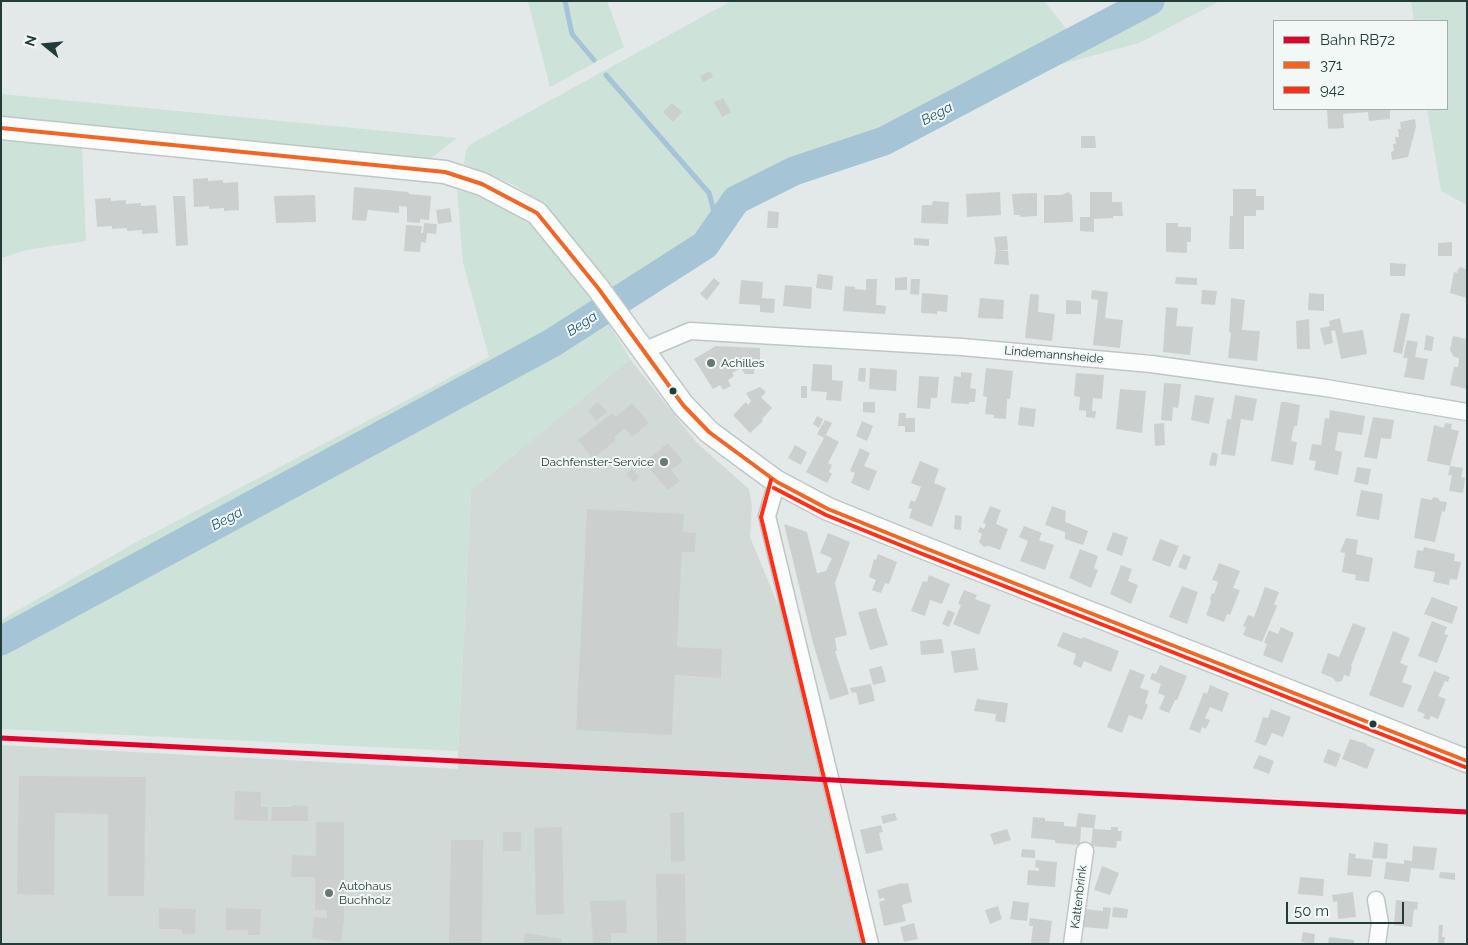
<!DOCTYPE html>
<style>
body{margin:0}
#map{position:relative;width:1468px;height:945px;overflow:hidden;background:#e3e9e8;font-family:Raleway,sans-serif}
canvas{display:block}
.frame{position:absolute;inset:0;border:2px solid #223c3a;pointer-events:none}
.legend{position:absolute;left:1273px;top:20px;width:175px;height:90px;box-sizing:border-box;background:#f2f8f6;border:1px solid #9fadab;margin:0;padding:6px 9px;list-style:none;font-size:15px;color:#223c3a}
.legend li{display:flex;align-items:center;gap:10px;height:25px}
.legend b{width:25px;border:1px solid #9fadab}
.north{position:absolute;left:20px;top:20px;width:50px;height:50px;-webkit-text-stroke:4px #f2f8f6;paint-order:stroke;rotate:287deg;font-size:14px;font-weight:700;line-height:20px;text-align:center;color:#223c3a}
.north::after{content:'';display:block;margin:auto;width:18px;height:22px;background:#223c3a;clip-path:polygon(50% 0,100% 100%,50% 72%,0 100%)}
.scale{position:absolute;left:1286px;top:902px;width:118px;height:22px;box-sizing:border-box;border:2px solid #223c3a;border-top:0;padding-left:6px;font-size:15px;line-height:18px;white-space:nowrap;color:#223c3a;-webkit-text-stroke:4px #f2f8f6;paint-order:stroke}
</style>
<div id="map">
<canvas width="1468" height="945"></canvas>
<div class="frame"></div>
<ul class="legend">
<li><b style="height:6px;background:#e4002b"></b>Bahn RB72</li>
<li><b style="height:6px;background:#f26522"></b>371</li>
<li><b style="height:6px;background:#ff2e17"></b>942</li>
</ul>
<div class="north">N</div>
<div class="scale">50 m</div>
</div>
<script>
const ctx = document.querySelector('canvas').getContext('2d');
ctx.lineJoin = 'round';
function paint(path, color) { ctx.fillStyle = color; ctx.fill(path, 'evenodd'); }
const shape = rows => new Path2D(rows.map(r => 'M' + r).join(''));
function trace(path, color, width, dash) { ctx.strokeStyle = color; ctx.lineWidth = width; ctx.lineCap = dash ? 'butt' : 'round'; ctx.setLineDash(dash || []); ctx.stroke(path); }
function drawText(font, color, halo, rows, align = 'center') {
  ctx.font = font + ' Raleway,sans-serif'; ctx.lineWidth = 4; ctx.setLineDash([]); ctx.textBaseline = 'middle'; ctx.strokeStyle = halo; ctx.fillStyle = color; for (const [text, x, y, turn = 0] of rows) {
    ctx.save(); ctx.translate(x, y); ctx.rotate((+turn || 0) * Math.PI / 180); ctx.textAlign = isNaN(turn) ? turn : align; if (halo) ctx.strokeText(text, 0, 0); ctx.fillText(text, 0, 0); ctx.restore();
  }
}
const built = shape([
 [630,359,697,443,749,489,752,506,750,537,781,612,864,944,1,944,1,745,458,769,458,751,471,490]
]);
const green = shape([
 [528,1,607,1,624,47,550,87],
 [731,1,1044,1,1069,32,1123,1,1220,1,1139,43,1036,71,1067,33,1015,61,879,137,790,165,730,195,696,241,618,294,541,203,514,185,464,164,466,150,471,144],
 [1411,1,1467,1,1467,205,1441,191,1427,109,1447,109,1447,21,1414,21],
 [1,94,457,138,429,160,1,119],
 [1,137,82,145,86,241,26,250,1,258],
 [457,190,479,195,529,218,590,292,630,359,471,490,458,751,1,729,1,620,133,544,489,357,463,263]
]);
const stream = shape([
 [565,1,572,34,594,60],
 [606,75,709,193,718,226]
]);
const river = shape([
 [1,641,552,343,705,245,736,200,794,171,884,141,1150,1]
]);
const building = shape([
 [710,71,713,77,703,82,700,76],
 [723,98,731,112,722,117,714,102],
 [672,103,682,112,673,122,663,112],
 [1327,109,1390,109,1390,119,1369,121,1368,112,1343,114,1344,128,1329,129,1328,128],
 [1415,119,1416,127,1408,157,1392,160,1391,152,1394,151,1393,144,1396,144,1395,137,1399,137,1398,129,1401,129,1400,122],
 [1081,136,1095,136,1096,148,1081,148],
 [208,178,208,181,223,180,223,183,238,182,239,210,224,211,224,208,209,209,209,206,194,207,193,179],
 [354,187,408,192,409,194,431,196,429,220,420,219,420,223,407,222,407,207,399,206,399,213,368,210,366,221,352,220],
 [1233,189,1256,189,1256,196,1264,196,1264,210,1256,210,1256,216,1244,216,1244,249,1229,249,1230,216,1233,216],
 [1000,192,1001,215,967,217,966,194],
 [1068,192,1072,195,1073,222,1044,223,1044,195,1062,195],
 [1090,192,1112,192,1112,202,1122,202,1123,216,1113,216,1113,218,1094,219,1094,232,1080,231,1080,217,1090,217],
 [1037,193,1037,216,1021,217,1020,215,1014,215,1012,194],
 [315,195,316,222,276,223,274,196],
 [173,196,185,196,188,245,176,246],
 [111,198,111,201,126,200,126,204,141,203,141,206,156,205,158,233,142,234,142,230,127,231,127,228,112,229,112,226,97,227,95,199],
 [933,201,949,202,948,224,921,223,922,205,932,205],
 [450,208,452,222,438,224,436,210],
 [768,211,779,212,778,228,767,228],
 [424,223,437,224,436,234,427,233,426,243,421,242,420,252,404,251,406,225,422,226,421,233,423,233],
 [1166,223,1178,223,1178,227,1191,227,1191,242,1187,242,1187,253,1166,252],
 [1007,236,1008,250,996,250,994,237],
 [914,238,929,239,929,246,914,245],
 [1452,242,1452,256,1438,256,1438,243],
 [996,250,1008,251,1009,265,994,264],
 [1390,263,1406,264,1405,276,1390,276],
 [1461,267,1467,270,1467,298,1450,293,1454,272,1457,273,1458,269],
 [818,274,833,276,832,290,816,288],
 [907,277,907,290,895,290,895,278],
 [1176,277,1197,278,1197,285,1175,284],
 [714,278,720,283,707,300,700,294],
 [866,279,877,279,876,305,886,306,885,314,843,311,845,286,855,287,855,289,866,290],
 [911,279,920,279,919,295,910,294],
 [741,280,763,282,762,298,775,299,774,313,760,312,760,305,739,304],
 [785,285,812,287,811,309,783,306],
 [1092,290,1108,292,1105,318,1123,320,1120,348,1093,345,1098,300,1091,299],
 [1202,290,1217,291,1215,305,1201,304],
 [922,293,948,295,947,312,937,311,937,314,921,313],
 [1309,293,1324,294,1324,311,1308,310],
 [1030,294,1039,295,1038,312,1055,314,1052,341,1025,338],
 [980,298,1004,300,1003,319,978,318],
 [1231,298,1245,300,1242,330,1260,331,1257,361,1228,358,1231,333,1229,332],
 [1066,300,1081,301,1081,314,1066,314],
 [1166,307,1178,308,1176,326,1193,327,1190,355,1163,352],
 [1401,313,1410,314,1402,354,1393,352],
 [1340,318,1343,333,1363,330,1367,354,1341,359,1335,330,1331,331,1333,343,1324,345,1320,328,1330,326,1329,321],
 [1309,319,1310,349,1297,349,1296,321],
 [1426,335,1434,337,1432,351,1424,350],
 [1453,336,1467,339,1467,389,1450,385,1454,367,1458,367,1459,358,1454,357,1450,350],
 [1407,340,1418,342,1415,357,1428,359,1424,380,1404,377,1408,358,1403,358],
 [716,346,760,348,760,361,755,362,754,374,745,374,741,368,732,373,734,376,728,380,731,386,723,390,720,385,713,389,694,359],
 [813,364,832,365,832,380,843,381,841,401,826,400,827,392,811,391],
 [859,368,866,368,865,382,858,381],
 [870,368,897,370,896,391,869,389],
 [986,368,1013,371,1010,399,1007,399,1006,419,994,418,994,415,985,414,987,397,983,396],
 [961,372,972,373,970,388,976,389,975,402,969,402,969,404,951,403,954,376,961,377],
 [1076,373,1104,375,1102,399,1093,398,1092,411,1096,411,1095,418,1086,417,1086,411,1079,410,1080,397,1074,396],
 [919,376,939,377,937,398,931,398,930,409,917,408],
 [1164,383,1181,384,1179,403,1178,408,1173,407,1172,421,1161,420],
 [801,386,807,386,807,398,801,398],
 [760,387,766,392,761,397,772,408,762,419,763,421,750,433,733,415,746,402,748,405,751,401,746,393],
 [1120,389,1146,391,1142,433,1116,429],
 [1195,395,1214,398,1209,424,1191,420],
 [1235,395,1257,399,1253,421,1241,419,1235,456,1221,454,1227,419,1231,419],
 [598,402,607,412,596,421,588,410],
 [863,402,875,402,875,413,863,412],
 [1281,402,1285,402,1300,405,1297,426,1294,426,1291,441,1297,442,1293,465,1271,461],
 [632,403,649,423,632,437,625,428,614,437,616,440,593,459,578,440,612,413,616,417],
 [1020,407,1036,409,1034,427,1018,425],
 [1330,410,1365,416,1362,435,1338,432,1335,450,1342,452,1338,475,1314,470,1316,461,1309,460,1312,444,1321,445,1325,418,1329,419],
 [899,413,906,413,906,418,915,418,915,432,905,432,905,426,898,426],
 [817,416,823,419,819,428,813,424],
 [1373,417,1394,420,1391,439,1381,438,1377,459,1364,457],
 [825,420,832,423,826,435,839,442,828,463,832,465,829,472,832,474,827,483,806,472,824,438,817,434],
 [862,421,873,426,867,441,856,436],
 [1164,423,1165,445,1155,446,1154,424],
 [1445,423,1452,424,1451,429,1459,431,1450,466,1427,461,1434,425,1444,428],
 [668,443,683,461,671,470,680,481,668,490,644,462],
 [795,445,807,452,801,465,788,458],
 [860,448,870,453,864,466,877,471,869,491,851,483,855,473,850,471],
 [1212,452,1218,454,1216,466,1209,465],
 [920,461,939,469,934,483,946,488,932,527,909,518,912,509,908,508,911,500,915,502,921,487,911,483],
 [1450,466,1463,468,1461,477,1465,478,1463,493,1449,491,1452,475,1448,475],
 [1357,467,1371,469,1368,485,1354,482],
 [632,469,639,477,633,482,626,474],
 [1361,490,1383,494,1379,520,1356,516],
 [1434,497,1438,498,1440,501,1447,502,1445,512,1442,511,1435,542,1414,538,1421,498,1431,500],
 [990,506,1001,510,996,524,1008,529,1000,550,989,546,984,547,979,542,982,534,978,532,980,527,984,529,986,524,983,523],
 [1052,506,1066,511,1065,522,1088,531,1083,545,1065,539,1065,532,1045,525],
 [587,509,684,514,683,532,696,533,695,552,682,552,677,647,722,649,721,678,675,675,672,735,576,730],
 [955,515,962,516,961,530,954,529],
 [784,524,807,532,817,573,826,571,832,558,820,553,828,533,850,542,835,583,847,635,835,638,837,651,835,651,849,694,830,700,813,643],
 [1024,526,1042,533,1039,540,1054,545,1045,570,1020,561,1028,541,1019,537],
 [1113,532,1128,537,1122,556,1106,550],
 [1346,538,1358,540,1356,554,1373,558,1369,582,1355,580,1356,575,1342,572,1345,553,1340,552],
 [1160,539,1179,546,1170,567,1152,560],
 [1424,547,1455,554,1454,561,1461,562,1457,580,1450,579,1449,585,1433,582,1435,572,1414,568,1417,550,1423,551],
 [1080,549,1098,556,1094,568,1098,570,1091,588,1069,578],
 [878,554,897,562,889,584,885,583,881,593,872,590,876,580,869,577,874,559,876,560],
 [1183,554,1191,557,1186,570,1178,567],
 [1219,563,1240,571,1233,588,1240,590,1230,615,1227,614,1224,622,1206,615,1211,602,1210,599,1212,593,1214,594,1218,582,1212,580],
 [1121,565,1132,569,1128,581,1138,585,1131,604,1110,594],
 [929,575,950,584,942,604,930,600,925,616,911,611,923,581,927,582],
 [1182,586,1198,592,1187,624,1169,617],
 [1265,587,1279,592,1274,604,1277,606,1262,642,1243,635,1246,627,1243,626,1248,615,1254,617],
 [964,590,977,595,975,599,991,605,979,635,953,624,961,605,958,604],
 [1432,597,1458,607,1452,624,1424,614],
 [876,608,888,645,870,650,858,612],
 [948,610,955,613,949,627,942,624],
 [1432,621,1447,627,1444,634,1448,635,1437,663,1418,656],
 [1353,623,1366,628,1351,666,1352,667,1349,677,1344,675,1342,681,1336,682,1333,678,1321,673,1328,653,1339,657],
 [1281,627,1294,633,1282,663,1263,655,1267,644,1264,643,1269,630,1278,634],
 [1393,631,1410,638,1400,663,1408,666,1402,682,1412,686,1403,708,1369,695],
 [1063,632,1082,639,1083,637,1119,651,1111,672,1084,661,1081,668,1073,664,1076,654,1057,646],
 [942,639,944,653,921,655,920,641],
 [975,648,978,670,954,673,951,651],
 [1160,665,1187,676,1177,700,1175,700,1169,713,1159,709,1165,696,1158,693,1161,684,1150,679,1152,673,1156,674],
 [882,666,886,682,873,685,869,669],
 [1130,669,1145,675,1140,688,1149,691,1145,703,1148,705,1142,720,1129,715,1122,733,1107,727],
 [1434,671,1450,677,1448,682,1445,681,1438,696,1446,699,1438,719,1431,716,1429,720,1423,718,1425,714,1417,711],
 [871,684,875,701,859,705,856,692,852,693,850,688],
 [1210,685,1229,693,1222,712,1210,707,1205,718,1210,720,1206,729,1202,727,1200,733,1189,729,1204,692,1207,694],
 [977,699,1008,703,1005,723,995,721,996,714,974,711],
 [1271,709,1291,717,1283,737,1272,733,1266,746,1255,742,1263,717,1268,718],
 [1350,739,1367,744,1366,745,1375,749,1367,769,1342,759],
 [1328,749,1341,754,1336,767,1323,762],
 [1259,755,1274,761,1269,774,1253,768],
 [19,776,146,777,144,896,108,896,108,814,55,813,54,895,17,894],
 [235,791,261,792,261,807,268,807,268,821,234,820],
 [292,805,308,806,308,821,271,821,272,807,292,807],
 [684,812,685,861,671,862,670,813],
 [895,813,897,820,883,824,881,816],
 [1078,813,1096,815,1094,829,1111,830,1111,827,1118,827,1118,831,1122,831,1121,841,1117,841,1116,848,1091,846,1093,828,1081,827,1080,845,1055,843,1055,840,1031,838,1033,817,1045,818,1045,821,1064,822,1064,826,1076,827],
 [316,822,344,822,344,920,341,942,312,938,314,917,327,918,327,910,315,910,315,877,291,877,292,855,316,856],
 [881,825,883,832,879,833,883,850,866,854,860,830],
 [562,827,564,914,536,915,534,828],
 [1007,829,1011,840,994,845,990,834],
 [503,832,521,832,521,851,503,851],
 [451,840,483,840,482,944,449,944],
 [1374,842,1388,844,1387,859,1372,858],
 [1413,846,1437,848,1434,870,1411,868,1409,882,1384,879,1386,862,1404,864,1404,860,1412,861],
 [1022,849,1035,850,1035,858,1021,857],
 [1349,853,1356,854,1355,858,1373,860,1371,877,1347,875],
 [1036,860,1057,862,1055,887,1027,885,1028,870,1039,871,1039,868,1035,867],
 [1102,866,1119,873,1110,895,1094,890],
 [1440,872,1455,873,1455,880,1439,878],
 [656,874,685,874,686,944,657,944],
 [1300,877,1324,879,1323,896,1298,894],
 [902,883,903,884,908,883,912,902,902,905,906,921,884,926,879,902,885,900,884,898,879,899,877,890],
 [1353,892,1356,917,1338,919,1337,901,1333,902,1332,895],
 [626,900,627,933,611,933,611,944,593,944,590,901],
 [1396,900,1418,902,1417,910,1414,909,1412,927,1394,925],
 [1013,901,1029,903,1027,921,1010,919],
 [998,906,1002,919,990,924,985,910],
 [1103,907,1111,908,1108,929,1083,927,1085,909,1103,911],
 [1113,907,1128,909,1127,918,1112,917],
 [159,908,196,909,195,934,182,934,182,929,159,929],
 [226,908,261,909,260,935,248,935,248,930,226,930],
 [1030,918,1052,921,1049,944,1031,943,1033,926,1029,926],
 [914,923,918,939,904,942,900,927],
 [1439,925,1443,925,1442,937,1445,937,1444,944,1438,944],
 [1303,932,1315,934,1314,944,1301,942],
 [525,933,562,939,561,944,523,944],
 [1329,937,1354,940,1354,944,1328,944]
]);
const street = shape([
 [643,351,690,331,962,347,1151,364,1326,388,1467,412],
 [777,482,767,516,870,944],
 [1376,900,1380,923,1377,944],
 [1072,944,1085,851]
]);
const secondary = shape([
 [1,128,445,172,482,184,537,213,598,288,683,405,709,432,777,482,828,509,917,545,1467,761]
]);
const bus1 = shape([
 [1,128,445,172,482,184,537,213,598,288,683,405,709,432,777,482,828,509,917,545,1467,761]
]);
const bus2 = shape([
 [771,480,761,517,864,944],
 [774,488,826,515,915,551,1465,767]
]);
const rail1 = shape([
 [1,738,1467,812]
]);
const markers = [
 [711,363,5,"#667977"],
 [673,391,4.5,"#223c3a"],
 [664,462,5,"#667977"],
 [1373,724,4.5,"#223c3a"],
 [329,893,5,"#667977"]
];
const streetNames = [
 ["Lindemannsheide",1054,355,5],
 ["Kattenbrink",1079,897,-83]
];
const poiNames = [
 ["Achilles",721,363],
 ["Dachfenster-Service",654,462,"right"],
 ["Autohaus",339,886],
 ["Buchholz",339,900]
];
const waterNames = [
 ["Bega",937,114,-28],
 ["Bega",582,324,-33],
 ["Bega",227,519,-28]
];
paint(built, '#d2dad8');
paint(green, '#cde2d8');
trace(stream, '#a5c5d6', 5);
trace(river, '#a5c5d6', 29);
paint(building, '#cbd0cf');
trace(street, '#c0c6c5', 19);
trace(secondary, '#bfc7c5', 25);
trace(street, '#fbfcfc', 16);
trace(secondary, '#fbfcfc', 22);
trace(bus1, '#f26522', 4);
trace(bus2, '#ff2e17', 4);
trace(rail1, '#e4002b', 5);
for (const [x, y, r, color] of markers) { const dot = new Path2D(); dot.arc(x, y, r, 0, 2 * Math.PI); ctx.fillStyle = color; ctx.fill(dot); trace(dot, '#f2f8f6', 2); }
drawText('12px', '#223c3a', '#f2f8f6', streetNames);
drawText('12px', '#223c3a', '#f2f8f6', poiNames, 'left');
drawText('italic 14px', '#1e5576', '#f2f8f6', waterNames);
</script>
